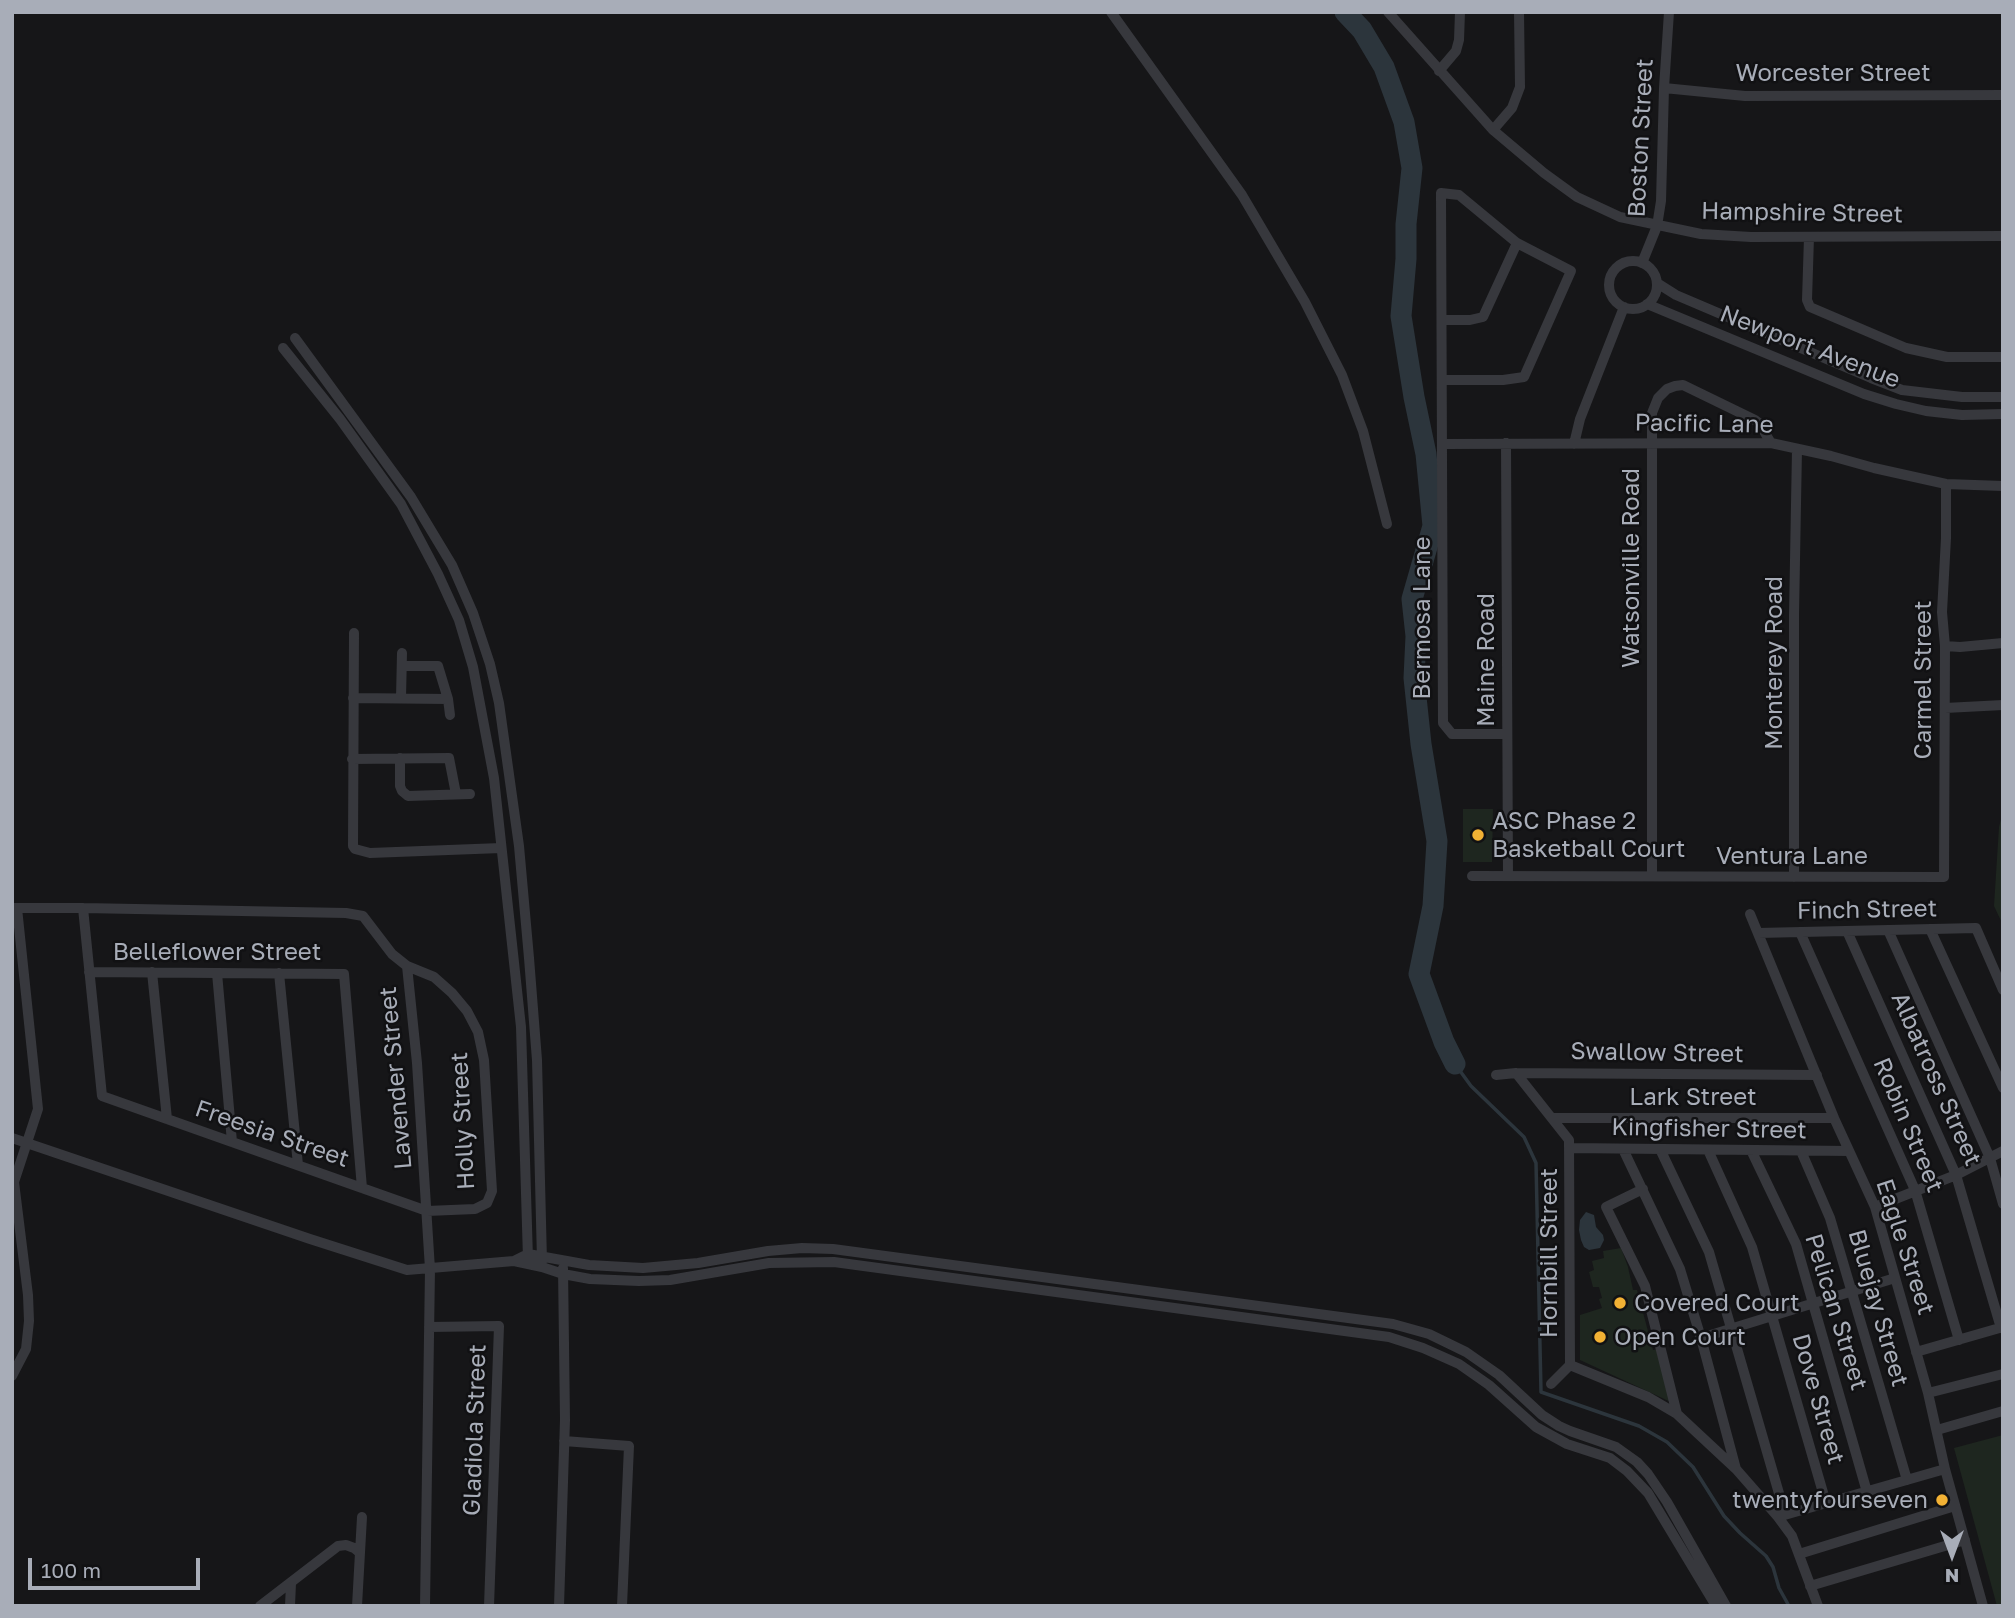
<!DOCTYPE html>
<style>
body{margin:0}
#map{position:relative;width:2015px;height:1618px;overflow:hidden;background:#161618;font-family:"Golos Text",sans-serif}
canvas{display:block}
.frame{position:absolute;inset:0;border:14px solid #a8adb8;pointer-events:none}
.north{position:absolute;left:1917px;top:1520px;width:70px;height:70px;-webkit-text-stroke:5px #111113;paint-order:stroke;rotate:180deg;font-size:19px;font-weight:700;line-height:28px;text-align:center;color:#a8adb8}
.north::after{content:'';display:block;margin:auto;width:24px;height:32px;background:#a8adb8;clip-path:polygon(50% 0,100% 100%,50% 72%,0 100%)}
.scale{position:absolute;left:28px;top:1558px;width:172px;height:32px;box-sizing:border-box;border:4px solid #a8adb8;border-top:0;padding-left:9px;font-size:21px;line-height:24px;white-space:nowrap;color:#a8adb8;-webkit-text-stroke:5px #111113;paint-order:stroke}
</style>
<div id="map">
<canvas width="2015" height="1618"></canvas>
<div class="frame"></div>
<div class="north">N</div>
<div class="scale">100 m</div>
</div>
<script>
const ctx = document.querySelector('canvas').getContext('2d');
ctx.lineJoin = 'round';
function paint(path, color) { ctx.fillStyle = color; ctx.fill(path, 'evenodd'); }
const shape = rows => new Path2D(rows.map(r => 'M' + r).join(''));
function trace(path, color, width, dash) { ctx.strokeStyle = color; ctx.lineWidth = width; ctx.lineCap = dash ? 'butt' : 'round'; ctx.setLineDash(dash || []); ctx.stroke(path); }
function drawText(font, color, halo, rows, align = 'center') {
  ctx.font = font + ' "Golos Text",sans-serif'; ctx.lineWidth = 5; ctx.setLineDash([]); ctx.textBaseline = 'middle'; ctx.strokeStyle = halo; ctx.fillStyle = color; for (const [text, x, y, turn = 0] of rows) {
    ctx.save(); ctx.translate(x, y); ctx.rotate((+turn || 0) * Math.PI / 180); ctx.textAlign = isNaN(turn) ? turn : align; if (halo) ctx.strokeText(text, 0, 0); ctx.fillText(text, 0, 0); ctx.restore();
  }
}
const green = shape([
 [1463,809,1493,809,1492,862,1463,862],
 [2003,811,2003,925,1994,906,1999,827],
 [1621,1248,1628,1267,1633,1290,1637,1290,1653,1350,1658,1349,1673,1403,1580,1360,1580,1315,1602,1308,1599,1299,1602,1298,1599,1287,1593,1287,1589,1272,1594,1270,1592,1261,1604,1258,1603,1251],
 [2003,1435,2003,1606,1997,1606,1954,1448]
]);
const water = shape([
 [1586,1212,1594,1215,1596,1227,1603,1235,1604,1240,1600,1248,1589,1250,1584,1247,1581,1240,1579,1230,1580,1220]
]);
const stream = shape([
 [1455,1064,1471,1086,1524,1137,1536,1163,1541,1392,1639,1426,1667,1442,1693,1467,1724,1516,1740,1533,1766,1556,1773,1567,1779,1588,1789,1606]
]);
const river = shape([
 [1345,12,1362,30,1384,67,1404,122,1412,168,1406,224,1406,259,1401,316,1414,397,1426,454,1433,526,1412,599,1416,636,1414,678,1421,744,1437,841,1433,906,1419,974,1444,1042,1455,1064]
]);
const street = shape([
 [1111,12,1242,195,1305,302,1342,375,1363,431,1387,524],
 [1388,12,1493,130,1544,173,1577,197,1620,217,1701,234,1751,237,2003,236],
 [1439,71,1456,51,1459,40,1460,12],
 [1664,88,1745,96,2003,95],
 [1493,130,1512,108,1520,87,1519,12],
 [1809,237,1807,300,1810,307,1906,348,1947,357,2003,357],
 '1609 285a24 24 0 1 1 48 0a24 24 0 1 1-48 0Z',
 [1642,263,1657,226,1661,201,1664,88,1669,12],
 [1657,283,1676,295,1871,378,1902,390,1962,397,2003,397],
 [1647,304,1864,394,1896,404,1926,411,1962,415,2003,414],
 [1442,320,1470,320,1483,317,1517,243],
 [295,338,411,497,452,565,473,613,490,664,499,703,519,846,529,958,537,1060,542,1261],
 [283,348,340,419,401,504,438,574,459,620,473,667,494,778,521,1027,528,1259],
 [1442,380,1503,380,1524,377,1571,271,1517,243,1459,195,1441,193,1443,723,1452,734,1507,734],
 [1506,443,1508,876],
 [1443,444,1771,443,1831,456,1874,468,1946,484,2003,486],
 [1574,444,1580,419,1624,307],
 [354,633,353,846,355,849,370,853,501,848],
 [1945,646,1960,647,2003,643],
 [402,666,438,666,448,699,450,715],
 [353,698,448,699],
 [401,698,402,653],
 [1945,708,2003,705],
 [400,758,400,786,402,791,408,796,470,794],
 [352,759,449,758,456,794],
 [1472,876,1944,877,1945,646,1942,612,1946,538,1946,484],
 [1652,876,1652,413,1658,398,1667,389,1675,386,1683,385,1755,420,1759,423,1771,443],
 [1794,877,1794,615,1797,449],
 [12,908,83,908,346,913,363,916,392,954,407,966,434,977,452,993,467,1011,478,1032,484,1060,492,1191,487,1203,475,1209,427,1211,102,1096,83,908],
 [1750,914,1834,1118,1875,1207,1928,1393,1945,1469,1983,1606],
 [1930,929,2003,1088],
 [1888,930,1990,1158,2003,1204],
 [1847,931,1956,1175,2001,1328],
 [1800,932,1915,1190,1959,1340],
 [1758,933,1976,928,2003,990],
 [407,966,417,1063,430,1269,425,1606],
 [89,972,344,974,362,1188],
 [152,972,167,1119],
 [217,973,232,1142],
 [279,973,298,1165],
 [1516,1073,1569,1140,1570,1365,1648,1397,1677,1414,1736,1469,1778,1517,1792,1536,1818,1606],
 [1496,1075,1516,1073,1817,1075],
 [1552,1118,1834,1118],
 [12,1138,310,1239,407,1270,514,1261,542,1267,563,1274,590,1279,639,1281,670,1280,769,1263,834,1262,1389,1337,1423,1348,1459,1364,1489,1385,1536,1427,1567,1444,1610,1458,1627,1471,1648,1493,1716,1606],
 [1570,1148,1849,1151],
 [1623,1149,1680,1269,1701,1338,1736,1469],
 [1660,1149,1709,1252,1785,1514],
 [1708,1150,1752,1247,1826,1503],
 [1751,1150,1796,1244,1867,1492],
 [1801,1151,1830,1218,1907,1480],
 [1643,1189,1606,1207,1645,1286,1677,1414],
 [1875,1207,1956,1175,2003,1151],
 [514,1261,528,1254,589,1265,643,1268,698,1263,768,1251,802,1248,833,1249,1393,1324,1429,1334,1466,1352,1499,1375,1542,1415,1559,1426,1570,1431,1616,1447,1637,1462,1648,1474,1667,1502,1726,1606],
 [429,1327,499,1326,489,1606],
 [1701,1338,1895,1278],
 [1916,1352,2003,1327],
 [12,1376,26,1349,29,1321,28,1295,14,1182,38,1109,17,908],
 [1551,1384,1570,1365],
 [1928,1393,2003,1374],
 [1937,1430,2003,1411],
 [564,1441,629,1446,622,1606],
 [1781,1516,1945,1469],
 [1799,1554,1955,1506],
 [1810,1586,1965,1540],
 [260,1606,338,1546,346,1545,354,1548,360,1553],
 [290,1606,291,1583],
 [357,1606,362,1517],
 [559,1606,565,1420,563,1268]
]);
const markers = [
 [1478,835,7,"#f2b134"],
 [1620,1303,7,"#f2b134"],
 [1600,1337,7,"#f2b134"],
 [1942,1500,7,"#f2b134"]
];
const streetNames = [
 ["Worcester Street",1833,73],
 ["Boston Street",1641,138,-87],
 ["Hampshire Street",1802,213,1],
 ["Newport Avenue",1810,347,21],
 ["Pacific Lane",1704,424,1],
 ["Watsonville Road",1631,568,-90],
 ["Bermosa Lane",1422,618,-90],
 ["Maine Road",1486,660,-90],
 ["Monterey Road",1774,663,-90],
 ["Carmel Street",1923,680,-90],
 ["Ventura Lane",1792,856],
 ["Finch Street",1867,910,-1],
 ["Belleflower Street",217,952],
 ["Swallow Street",1657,1053,1],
 ["Lavender Street",396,1078,-95],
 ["Albatross Street",1936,1079,66],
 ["Lark Street",1693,1097],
 ["Holly Street",463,1121,-93],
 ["Robin Street",1908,1125,67],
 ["Kingfisher Street",1709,1129,1],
 ["Freesia Street",272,1134,19],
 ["Eagle Street",1905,1247,72],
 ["Hornbill Street",1549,1253,-90],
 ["Bluejay Street",1878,1308,74],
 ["Pelican Street",1836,1312,73],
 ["Dove Street",1818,1399,74],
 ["Gladiola Street",475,1430,-88]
];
const poiNames = [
 ["ASC Phase 2",1492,821],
 ["Basketball Court",1492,849],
 ["Covered Court",1634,1303],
 ["Open Court",1614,1337],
 ["twentyfourseven",1928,1500,"right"]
];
paint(green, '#1e261f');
paint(water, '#2c353c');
trace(stream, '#2c353c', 3.5);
trace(river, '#2c353c', 21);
trace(street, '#37383d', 10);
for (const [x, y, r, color] of markers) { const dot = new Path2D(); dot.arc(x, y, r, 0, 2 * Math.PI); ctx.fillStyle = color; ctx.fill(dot); trace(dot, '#111113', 2.5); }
drawText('24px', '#a8adb8', '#111113', streetNames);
drawText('24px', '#a8adb8', '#111113', poiNames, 'left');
</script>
